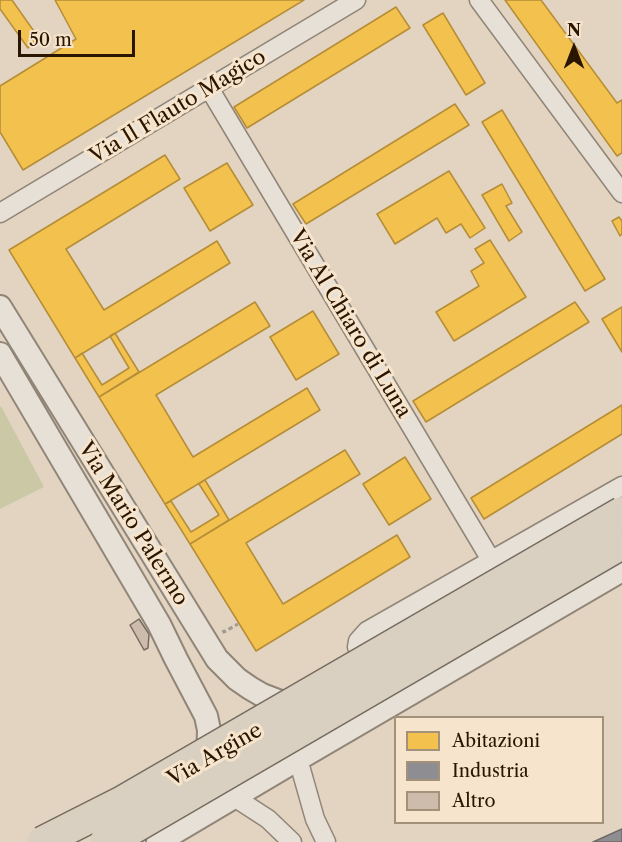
<!DOCTYPE html>
<style>
body{margin:0}
#map{position:relative;width:622px;height:842px;overflow:hidden;background:#e2d4c0;font-family:"Libre Caslon Text",serif}
canvas{display:block}
.legend{position:absolute;left:394px;top:716px;width:210px;height:108px;box-sizing:border-box;background:#f6e4cc;border:2px solid #a4917a;margin:0;padding:8px 10px;list-style:none;font-size:18px;color:#2a1500}
.legend li{display:flex;align-items:center;gap:12px;height:30px}
.legend b{width:30px;border:2px solid #a4917a}
.north{position:absolute;left:544px;top:18px;width:60px;height:60px;-webkit-text-stroke:4px #f6e4cc;paint-order:stroke;rotate:0deg;font-size:16px;font-weight:700;line-height:24px;text-align:center;color:#2a1500}
.north::after{content:'';display:block;margin:auto;width:21px;height:27px;background:#2a1500;clip-path:polygon(50% 0,100% 100%,50% 72%,0 100%)}
.scale{position:absolute;left:18px;top:30px;width:117px;height:27px;box-sizing:border-box;border:3px solid #2a1500;border-top:0;padding-left:8px;font-size:18px;line-height:21px;white-space:nowrap;color:#2a1500;-webkit-text-stroke:4px #f6e4cc;paint-order:stroke}
</style>
<div id="map">
<canvas width="622" height="842"></canvas>
<ul class="legend">
<li><b style="height:16px;background:#f2c14e"></b>Abitazioni</li>
<li><b style="height:16px;background:#8d8d92"></b>Industria</li>
<li><b style="height:16px;background:#cdbcac"></b>Altro</li>
</ul>
<div class="north">N</div>
<div class="scale">50 m</div>
</div>
<script>
const ctx = document.querySelector('canvas').getContext('2d');
ctx.lineJoin = 'round';
function paint(path, color) { ctx.fillStyle = color; ctx.fill(path, 'evenodd'); }
const shape = rows => new Path2D(rows.map(r => 'M' + r).join(''));
function trace(path, color, width, dash) { ctx.strokeStyle = color; ctx.lineWidth = width; ctx.lineCap = dash ? 'butt' : 'round'; ctx.setLineDash(dash || []); ctx.stroke(path); }
function drawText(font, color, halo, rows, align = 'center') {
  ctx.font = font + ' "Libre Caslon Text",serif'; ctx.lineWidth = 6; ctx.setLineDash([]); ctx.textBaseline = 'middle'; ctx.strokeStyle = halo; ctx.fillStyle = color; for (const [text, x, y, turn = 0] of rows) {
    ctx.save(); ctx.translate(x, y); ctx.rotate((+turn || 0) * Math.PI / 180); ctx.textAlign = isNaN(turn) ? turn : align; if (halo) ctx.strokeText(text, 0, 0); ctx.fillText(text, 0, 0); ctx.restore();
  }
}
const green = shape([
 [1,406,44,487,0,509,0,407]
]);
const homes = shape([
 [0,0,12,0,38,37,28,48,0,9,0,0],
 [55,0,304,0,23,170,0,132,0,86,76,39,55,0],
 [505,0,541,0,617,103,622,100,622,153,617,156,505,0],
 [396,7,410,28,247,128,234,107,396,7],
 [443,13,485,83,466,95,423,25,443,13],
 [455,104,469,125,306,224,293,204,455,104],
 [502,110,605,279,585,291,482,122,502,110],
 [165,155,180,179,66,249,104,310,217,241,230,263,75,358,9,250,165,155],
 [227,163,253,205,210,231,184,188,227,163],
 [449,171,485,228,470,238,461,224,446,233,437,218,395,244,377,214,449,171],
 [502,184,512,203,506,206,522,232,509,241,482,195,502,184],
 [619,217,622,221,622,234,620,236,612,221,619,217],
 [490,240,526,297,454,341,436,312,479,286,471,271,484,263,475,249,490,240],
 [255,302,270,326,156,395,193,457,307,388,320,410,165,504,99,397,255,302],
 [575,302,589,322,426,422,413,401,575,302],
 [622,307,622,352,602,319,622,307],
 [313,311,339,354,296,380,270,337,313,311],
 [115,333,139,372,99,397,75,358,82,353,102,385,129,368,110,336,115,333],
 [622,405,622,434,484,519,471,498,622,405],
 [345,450,360,474,246,543,283,604,397,535,410,557,256,651,190,544,345,450],
 [405,457,431,499,389,525,363,484,405,457],
 [205,480,229,520,190,544,165,504,171,501,191,532,219,515,199,484,205,480]
]);
const industry = shape([
 [622,829,622,842,593,842,622,829]
]);
const building = shape([
 [139,619,149,634,148,648,144,650,130,625,139,619]
]);
const path = shape([
 [223,630,224,632,238,624]
]);
const minor = shape([
 [479,0,622,193],
 [209,88,491,560],
 [0,213,356,0],
 [370,666,357,647,358,641,367,631,622,486],
 [298,759,315,819,326,842],
 [234,797,268,819,292,842]
]);
const tertiary = shape([
 [0,307,217,659,237,679,250,688,262,695,296,708],
 [0,354,159,624,176,659,206,716,209,730,208,760],
 [158,842,298,759,622,570]
]);
const trunkBridge = shape([
 [42,842,121,802,622,512],
 [105,842,134,828,622,544]
]);
const streetNames = [
 ["Via Il Flauto Magico",178,107,-31],
 ["Via Al Chiaro di Luna",350,324,59],
 ["Via Mario Palermo",133,524,58],
 ["Via Argine",215,755,-30]
];
paint(green, '#cac8a5');
paint(homes, '#f2c14e');
trace(homes, '#b68d37', 1.5);
paint(industry, '#8d8d92');
trace(industry, '#6f6966', 1.5);
paint(building, '#cdbcac');
trace(building, '#756b5e', 1.5);
trace(minor, '#908577', 21);
trace(tertiary, '#908577', 26);
trace(path, '#a19a90', 3, [4.5, 3]);
trace(minor, '#e7e0d6', 18);
trace(tertiary, '#e7e0d6', 22);
trace(trunkBridge, '#756b5e', 33, []);
trace(trunkBridge, '#dad0c1', 30);
drawText('21px', '#2a1500', '#f6e4cc', streetNames);
</script>
